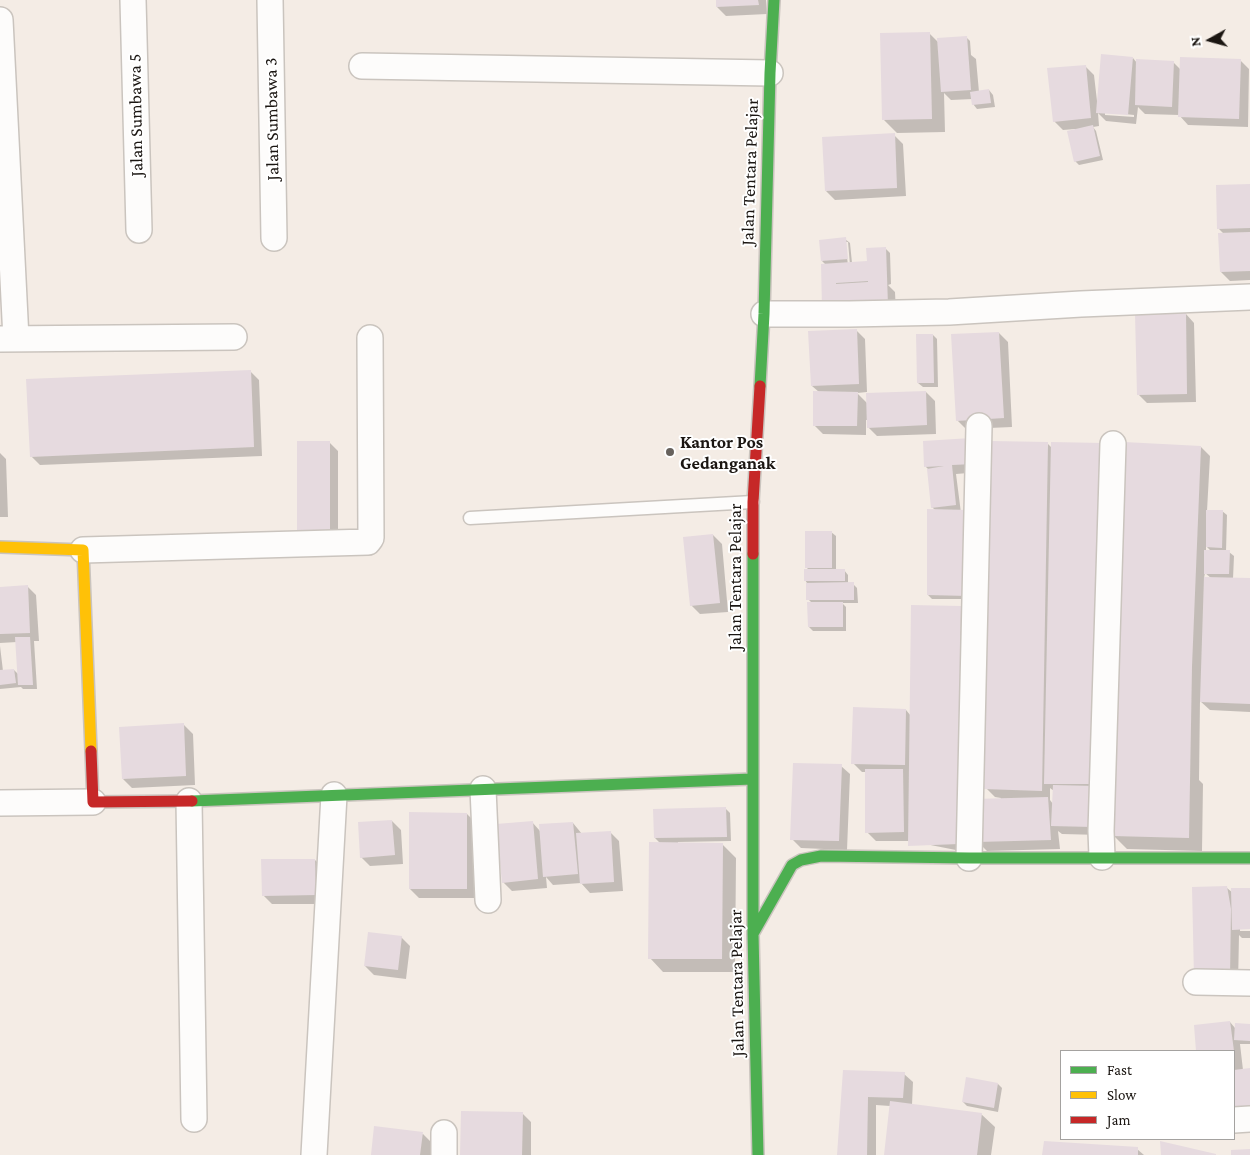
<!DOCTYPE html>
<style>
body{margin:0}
#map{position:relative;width:1250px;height:1155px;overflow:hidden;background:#f4ece5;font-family:"Crimson Pro",serif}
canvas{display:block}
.legend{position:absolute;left:1060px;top:1050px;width:175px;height:90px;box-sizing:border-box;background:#fff;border:1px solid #a4a2a0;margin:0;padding:6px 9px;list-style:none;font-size:15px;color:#1b1612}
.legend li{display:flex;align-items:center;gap:10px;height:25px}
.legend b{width:25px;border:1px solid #a4a2a0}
.north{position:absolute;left:1185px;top:15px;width:50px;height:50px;-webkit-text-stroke:4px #fff;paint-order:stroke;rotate:263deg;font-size:14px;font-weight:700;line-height:20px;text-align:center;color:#1b1612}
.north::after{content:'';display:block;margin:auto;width:18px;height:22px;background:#1b1612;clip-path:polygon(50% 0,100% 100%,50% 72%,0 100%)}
</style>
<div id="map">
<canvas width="1250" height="1155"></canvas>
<ul class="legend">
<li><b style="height:6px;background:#4caf50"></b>Fast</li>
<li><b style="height:6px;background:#ffc107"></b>Slow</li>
<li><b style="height:6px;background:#c62828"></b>Jam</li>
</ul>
<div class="north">N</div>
</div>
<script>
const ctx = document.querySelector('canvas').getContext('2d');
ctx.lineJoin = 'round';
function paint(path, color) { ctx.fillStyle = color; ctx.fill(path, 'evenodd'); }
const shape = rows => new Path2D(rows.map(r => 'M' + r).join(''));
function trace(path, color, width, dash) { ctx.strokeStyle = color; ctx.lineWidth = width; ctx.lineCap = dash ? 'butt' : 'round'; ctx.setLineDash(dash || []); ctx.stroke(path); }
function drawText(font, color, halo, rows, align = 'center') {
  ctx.font = font + ' "Crimson Pro",serif'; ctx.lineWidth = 4; ctx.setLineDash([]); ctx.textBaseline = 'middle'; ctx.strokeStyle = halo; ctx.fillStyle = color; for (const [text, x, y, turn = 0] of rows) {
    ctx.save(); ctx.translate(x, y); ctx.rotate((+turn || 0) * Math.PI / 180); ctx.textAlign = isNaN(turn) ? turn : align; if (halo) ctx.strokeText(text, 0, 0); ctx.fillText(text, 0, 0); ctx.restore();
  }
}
const shadow = shape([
 [717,0,766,0,767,14,726,16,717,7],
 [929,33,939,43,966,37,970,41,971,55,976,59,979,92,989,90,993,95,995,107,977,109,973,104,973,99,951,100,944,93,945,132,897,133,884,120],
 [1133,58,1137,63,1173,62,1181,70,1240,60,1249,69,1248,127,1188,125,1179,115,1145,114,1138,107,1136,124,1106,121,1098,113,1099,126,1093,127,1096,131,1103,160,1079,165,1075,161,1075,129,1063,130,1054,121,1085,66,1094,75,1097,101,1098,101],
 [1105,112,1134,115,1134,117,1105,115],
 [894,135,903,144,906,196,835,200,826,191],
 [1250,185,1250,280,1230,281,1221,272,1224,234,1219,229,1217,186],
 [845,239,850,243,852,263,868,263,886,249,890,253,891,284,888,285,895,292,896,314,833,317,826,265,822,261],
 [845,242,848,242,850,265,848,265],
 [1186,314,1194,323,1196,402,1147,403,1138,394],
 [856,330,865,339,867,392,857,393,868,404,926,392,935,401,936,434,877,436,868,427,868,420,866,420,866,435,823,434,814,425,819,392,812,386],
 [999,333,1008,342,1012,427,966,429,957,420],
 [933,335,937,339,938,387,923,387,918,383],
 [250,371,259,380,262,456,40,465,31,456],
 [329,442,338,451,338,540,307,540,298,531],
 [924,442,981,472,956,474,972,599,932,599,928,595,936,511,932,507,928,469,926,467],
 [1048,444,1052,448,1101,835,1062,834,1058,831,1060,849,987,851,978,842,1001,798,995,797,986,788],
 [1050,788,1054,791,1053,804,1050,800],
 [1201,447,1210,456,1207,511,1222,511,1227,515,1226,552,1229,552,1234,556,1233,579,1250,579,1250,712,1210,710,1200,701,1199,780,1203,784,1202,851,1127,849,1114,836],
 [1206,546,1212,552,1206,552],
 [1205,573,1211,578,1204,578],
 [0,453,6,459,8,517,0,517],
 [831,532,836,536,836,570,844,570,848,575,848,584,853,584,857,588,858,603,842,603,846,607,846,631,813,631,809,627,812,603,808,599,807,583,805,580,809,570,806,567],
 [713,535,722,544,728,612,700,614,691,605],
 [27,586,36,595,39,641,34,641,37,689,23,689,21,687,0,689,0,646,3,671,14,670,18,674,17,642,0,643,0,588],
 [960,608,969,616,966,852,910,841,876,841,867,832,866,772,862,772,853,763,906,710,911,716],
 [184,725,193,734,195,785,132,788,123,779],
 [841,766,850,774,847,850,801,848,792,839],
 [726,809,730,813,731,841,678,842,678,844,722,844,736,858,735,972,663,972,650,958,661,844,655,838],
 [467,814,476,823,476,898,419,898,410,889],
 [392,821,401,830,403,864,370,866,361,857],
 [532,822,540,831,573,823,582,834,610,832,619,841,623,891,590,893,581,883,553,885,546,877,547,888,512,891,503,882],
 [315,860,324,869,324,904,272,904,263,895],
 [1227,888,1233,893,1250,889,1250,928,1240,928,1240,931,1250,931,1250,938,1242,938,1239,935,1238,985,1204,986],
 [401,937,410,946,406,979,374,975,365,966],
 [1230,1022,1235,1028,1250,1025,1250,1044,1240,1044,1243,1070,1250,1069,1234,1114,1234,1051,1198,1051,1195,1026],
 [844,1071,904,1074,913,1082,912,1105,981,1114,995,1127,991,1155,885,1155,890,1106,876,1105,876,1155,838,1155],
 [998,1084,1002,1088,998,1112,967,1106,963,1102],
 [522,1113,531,1122,531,1155,462,1155],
 [423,1134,432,1143,430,1155,372,1155],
 [1137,1149,1144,1155,1044,1155]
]);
const building = shape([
 [716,0,758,0,759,5,716,7],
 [930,32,932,119,882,120,880,33],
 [967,36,971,90,941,92,937,38],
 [1101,54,1133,57,1128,115,1096,113],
 [1180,57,1241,59,1239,119,1178,117],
 [1136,59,1174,61,1172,107,1135,105],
 [1086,65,1091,118,1053,122,1047,68],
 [989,89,991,103,972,105,970,92],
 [1093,125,1100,156,1074,162,1067,131],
 [895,133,897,188,825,191,822,137],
 [1250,184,1250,228,1217,229,1216,185],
 [1250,232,1250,271,1220,272,1218,233],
 [846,237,848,259,821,261,819,240],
 [886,247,888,306,822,308,821,264,867,261,866,248],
 [868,281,868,282,836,284,836,283],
 [1186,313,1187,394,1137,395,1135,314],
 [857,329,859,384,811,386,808,331],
 [999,332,1004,418,956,421,951,334],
 [916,334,933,334,934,383,917,383],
 [251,370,254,447,30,457,26,379],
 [813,391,858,392,857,426,813,426],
 [926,391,927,425,867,428,866,393],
 [971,438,973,464,952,465,956,505,931,508,927,469,944,466,924,467,923,441],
 [297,441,330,441,330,531,297,531],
 [991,441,1048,442,1042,791,984,789],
 [1051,442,1103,443,1096,784,1044,784],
 [1124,442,1201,446,1192,666,1189,838,1113,836],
 [927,509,969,510,969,596,927,595],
 [1206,510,1223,510,1222,548,1206,547],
 [805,531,832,531,832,568,805,568],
 [713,534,720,603,690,606,683,537],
 [1204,550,1230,550,1229,574,1204,574],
 [804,569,845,569,845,581,804,581],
 [1204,577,1250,578,1250,704,1200,702],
 [854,582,854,600,806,600,806,583],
 [28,585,30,633,0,634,0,587],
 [807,602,843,602,843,627,808,627],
 [911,605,961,606,958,844,908,846],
 [15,637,30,637,33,685,18,685],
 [14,669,16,683,0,685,0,670],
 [853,707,906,709,905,765,851,764],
 [184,723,186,776,122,779,119,727],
 [793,763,842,764,839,841,790,840],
 [865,769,903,769,904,832,865,833],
 [1053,785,1094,786,1093,827,1051,826],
 [1048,797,1051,840,977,842,974,799],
 [726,807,727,837,654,838,653,809],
 [409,812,467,813,467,889,409,889],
 [392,820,395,855,360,858,358,822],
 [533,821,538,879,502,883,496,824],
 [573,822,578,874,543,877,539,824],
 [611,831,614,882,580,884,576,833],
 [649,842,723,843,722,959,648,959],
 [261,859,315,859,316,895,262,896],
 [1227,886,1231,909,1230,977,1194,978,1192,887],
 [1231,888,1250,888,1250,929,1232,930],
 [368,932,402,936,398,970,364,966],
 [1230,1021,1234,1051,1196,1051,1194,1025],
 [1235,1023,1250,1024,1250,1041,1234,1040],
 [1250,1068,1250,1111,1234,1113,1234,1070],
 [843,1070,905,1072,903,1098,868,1097,867,1155,837,1155],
 [966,1077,998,1083,994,1108,962,1102],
 [890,1101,982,1113,977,1155,884,1155],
 [461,1111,523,1112,522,1155,460,1155],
 [374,1126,423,1132,420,1155,371,1155],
 [1044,1141,1138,1147,1138,1155,1042,1155],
 [1160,1141,1216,1154,1216,1155,1161,1155],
 [1250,1149,1250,1155,1231,1155,1231,1150]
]);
const lane = shape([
 [470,518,753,502]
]);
const street = shape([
 [133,0,139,230],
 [270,0,274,238],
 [0,20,16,339],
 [362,66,770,73],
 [764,314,849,314,949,312,1081,304,1250,297],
 [0,339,234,337],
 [83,550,368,542,371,538,370,338],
 [483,789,488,900],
 [189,801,194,1119],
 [0,803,93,802],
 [1102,857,1101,831,1113,444],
 [969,858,979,426],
 [1196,982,1250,983],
 [1234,1120,1250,1119],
 [314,1155,334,795],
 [444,1155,444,1133]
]);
const fast = shape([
 [760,386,764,314,770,73,774,0],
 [753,554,753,934,758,1155],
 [192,801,752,779],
 [754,932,792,865,801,860,821,856,969,858,1250,858]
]);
const slow = shape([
 [0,547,83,550,91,751]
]);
const jam = shape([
 [753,554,753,502,760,386],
 [91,751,93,802,192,801]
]);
const markers = [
 [670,452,5,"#67615c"]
];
const streetNames = [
 ["Jalan Sumbawa 5",136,115,-91],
 ["Jalan Sumbawa 3",272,119,-91],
 ["Jalan Tentara Pelajar",750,172,-88],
 ["Jalan Tentara Pelajar",735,577,-90],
 ["Jalan Tentara Pelajar",737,983,-91]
];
const poiNames = [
 ["Kantor Pos",680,442],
 ["Gedanganak",680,463]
];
paint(shadow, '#0003');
paint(building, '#e6dadf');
trace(lane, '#cac4be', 15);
trace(street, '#cac4be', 28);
trace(fast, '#cac4be', 14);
trace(slow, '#cac4be', 14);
trace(jam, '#cac4be', 14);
trace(lane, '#fdfcfb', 12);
trace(street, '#fdfcfb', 25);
trace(fast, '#4caf50', 11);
trace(slow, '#ffc107', 11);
trace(jam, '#c62828', 11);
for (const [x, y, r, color] of markers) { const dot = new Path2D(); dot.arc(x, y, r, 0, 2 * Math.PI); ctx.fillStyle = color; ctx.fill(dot); trace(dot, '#fff', 2); }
drawText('18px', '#1b1612', '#fff', streetNames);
drawText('bold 18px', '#1b1612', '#fff', poiNames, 'left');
</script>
